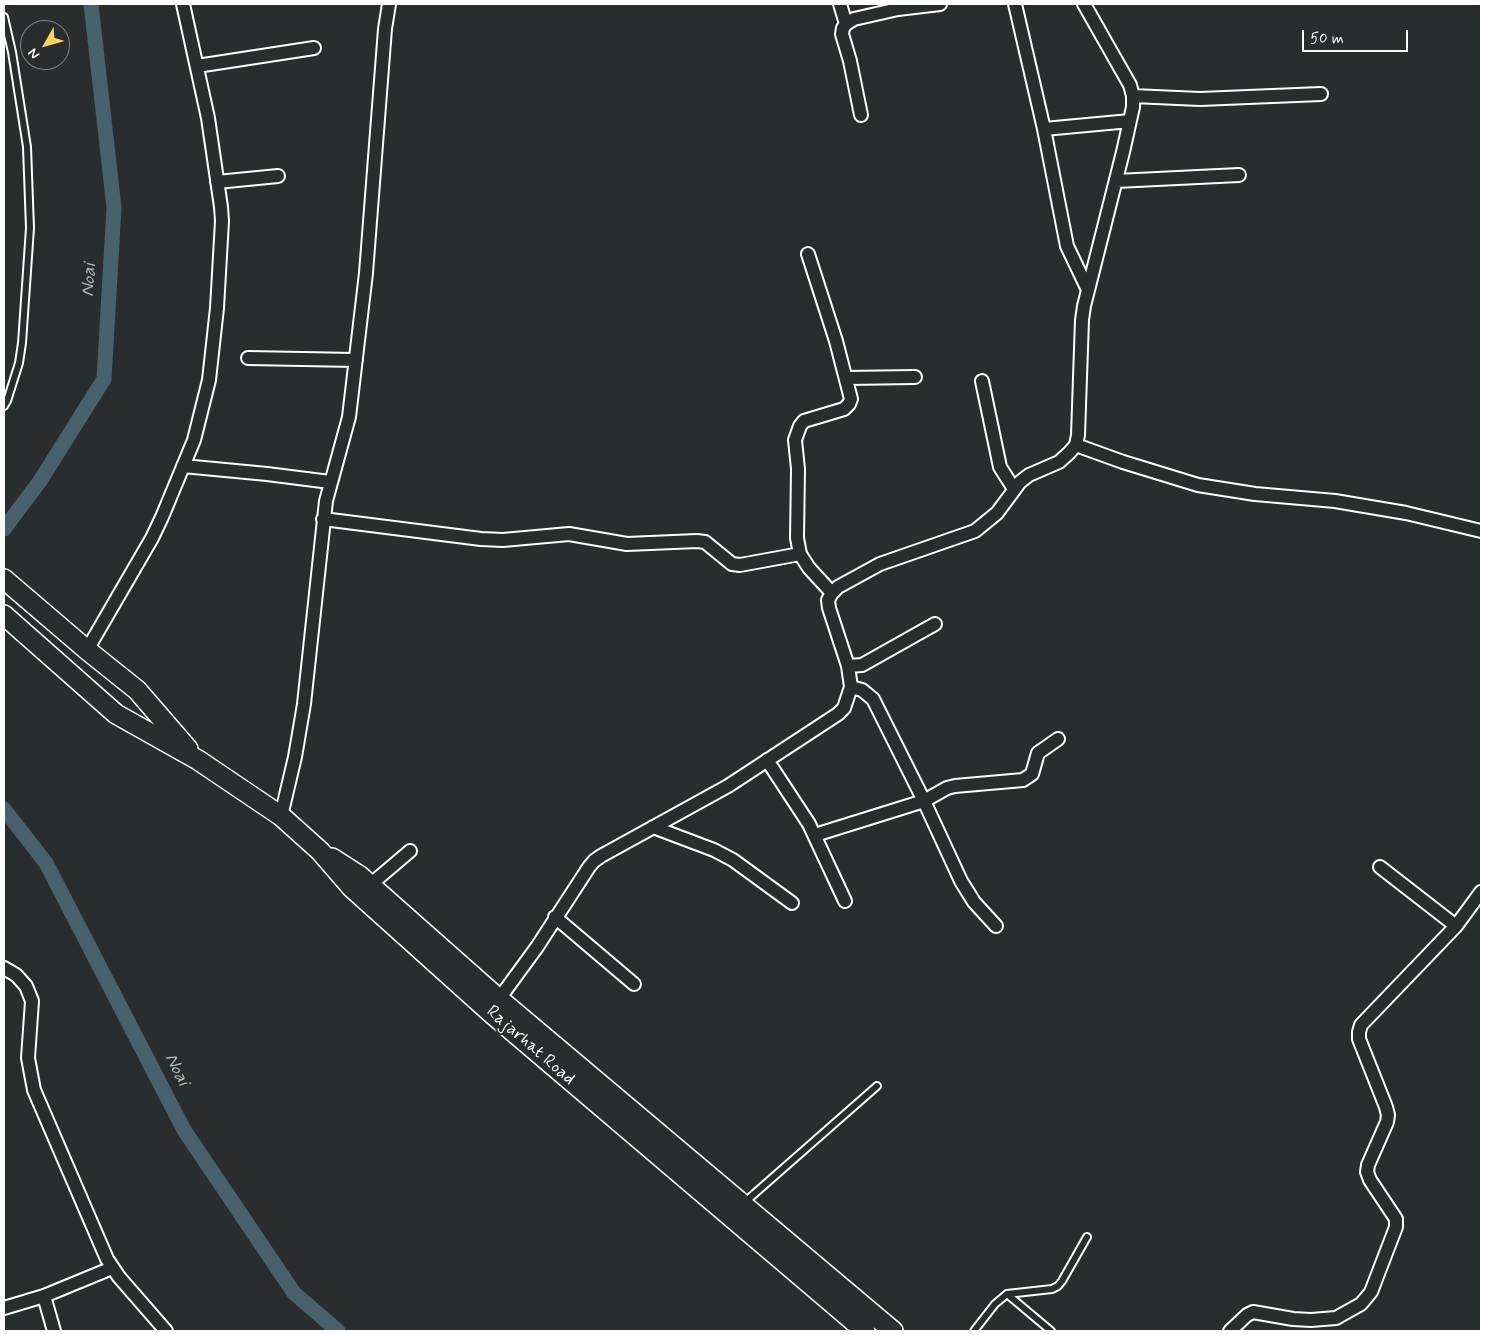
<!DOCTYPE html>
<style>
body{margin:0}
#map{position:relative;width:1485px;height:1335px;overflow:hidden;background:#2a2d2e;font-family:Mynerve,sans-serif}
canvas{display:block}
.frame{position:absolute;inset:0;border:5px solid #fff;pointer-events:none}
.north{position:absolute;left:20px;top:20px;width:50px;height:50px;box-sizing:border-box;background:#2a2d2e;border:1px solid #7f8182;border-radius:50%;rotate:232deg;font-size:14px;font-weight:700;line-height:20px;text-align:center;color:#fff}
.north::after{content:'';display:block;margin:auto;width:18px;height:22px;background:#ffd166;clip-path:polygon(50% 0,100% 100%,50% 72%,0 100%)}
.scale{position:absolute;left:1302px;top:30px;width:106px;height:22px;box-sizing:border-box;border:2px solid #fff;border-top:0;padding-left:6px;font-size:15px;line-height:18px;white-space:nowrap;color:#fff;-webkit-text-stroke:4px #2a2d2e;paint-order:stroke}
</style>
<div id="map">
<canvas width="1485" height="1335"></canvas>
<div class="frame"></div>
<div class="north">N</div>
<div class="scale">50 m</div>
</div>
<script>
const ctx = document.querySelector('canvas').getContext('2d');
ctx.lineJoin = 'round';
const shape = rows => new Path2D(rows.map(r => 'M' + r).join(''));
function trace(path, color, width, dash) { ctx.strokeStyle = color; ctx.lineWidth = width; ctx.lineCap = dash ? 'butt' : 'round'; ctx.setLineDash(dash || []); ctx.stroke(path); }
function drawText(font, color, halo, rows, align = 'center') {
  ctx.font = font + ' Mynerve,sans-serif'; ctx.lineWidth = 4; ctx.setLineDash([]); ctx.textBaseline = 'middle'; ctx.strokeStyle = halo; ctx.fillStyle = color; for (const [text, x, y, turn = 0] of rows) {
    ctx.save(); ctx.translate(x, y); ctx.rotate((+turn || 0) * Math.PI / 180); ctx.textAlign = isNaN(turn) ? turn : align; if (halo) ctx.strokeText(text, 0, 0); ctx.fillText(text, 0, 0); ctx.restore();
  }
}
const canal = shape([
 [4,529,40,481,104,379,114,208,91,4],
 [4,809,46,863,184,1130,294,1293,338,1331]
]);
const lane = shape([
 [4,17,12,52,27,147,30,228,22,343,19,363,7,401,4,406],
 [745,1202,877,1086],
 [1007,1294,1051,1331],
 [974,1331,995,1304,1007,1294,1052,1289,1058,1286,1062,1281,1087,1237]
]);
const street = shape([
 [840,4,846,24],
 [1015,4,1044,129,1067,246,1088,290],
 [197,66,314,48],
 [1133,96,1200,99,1321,94],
 [861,115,850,61,842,34,843,28,846,24,854,19,898,9,940,4],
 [1044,129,1130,121],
 [1116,181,1239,175],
 [217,182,278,176],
 [808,254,836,341,851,399,849,404,844,409,804,421,800,426,795,440,798,469,797,538,800,554,809,568,832,593],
 [248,358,356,360],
 [846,378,915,377],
 [982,381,1000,467,1014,489],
 [1076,445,1123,462,1198,485,1255,494,1335,501,1406,513,1481,531],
 [183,466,267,474,330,482],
 [323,519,481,539,503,540,569,534,627,544,697,541,705,542,732,564,740,565,800,554],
 [87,650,152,538,162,517,194,440,209,380,217,308,222,221,221,207,208,118,183,4],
 [848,666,862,665,935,624],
 [851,687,862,690,873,699,924,801,961,881,974,902,996,926],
 [767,760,809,824,845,901],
 [281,816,295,757,304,704,326,501,349,417,366,273,385,29,389,4],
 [653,827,714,850,733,860,792,903],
 [815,835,924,801,947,788,955,786,1023,780,1032,774,1038,753,1058,739],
 [1380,867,1456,926],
 [370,885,410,851],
 [555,917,634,984],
 [4,968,16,975,26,986,32,1001,28,1058,34,1090,107,1259,119,1277,166,1331],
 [499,999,537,947,589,867,594,861,601,856,728,786,838,714,844,708,851,687,848,666,829,608,828,600,832,593,838,587,880,564,975,531,997,513,1020,482,1029,475,1059,462,1069,453,1076,445,1078,435,1082,320,1084,306,1123,152,1133,107,1133,96,1130,85,1084,4],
 [44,1296,54,1331],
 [4,1308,44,1296,112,1268],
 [1230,1331,1247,1315,1253,1312,1293,1319,1311,1320,1336,1318,1361,1304,1371,1292,1396,1227,1396,1219,1370,1180,1367,1172,1368,1165,1387,1122,1388,1115,1386,1107,1359,1039,1359,1032,1361,1025,1456,926,1481,892]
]);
const primary = shape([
 [4,579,87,650,137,690,188,749],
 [4,615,116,714,198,760,281,816,320,851,352,888,490,1012,865,1331],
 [332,858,360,876,499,999,893,1331]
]);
const streetNames = [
 ["Rajarhat Road",530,1046,41]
];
const waterNames = [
 ["Noai",90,280,-87],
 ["Noai",176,1070,63]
];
trace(canal, '#47626c', 15);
trace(lane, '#fff', 10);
trace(street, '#fff', 16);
trace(primary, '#fff', 22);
trace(lane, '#2a2d2e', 6);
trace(street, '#2a2d2e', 12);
trace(primary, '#2a2d2e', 19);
drawText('18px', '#fff', '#2a2d2e', streetNames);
drawText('italic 19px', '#acb8bd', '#2a2d2e', waterNames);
</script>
